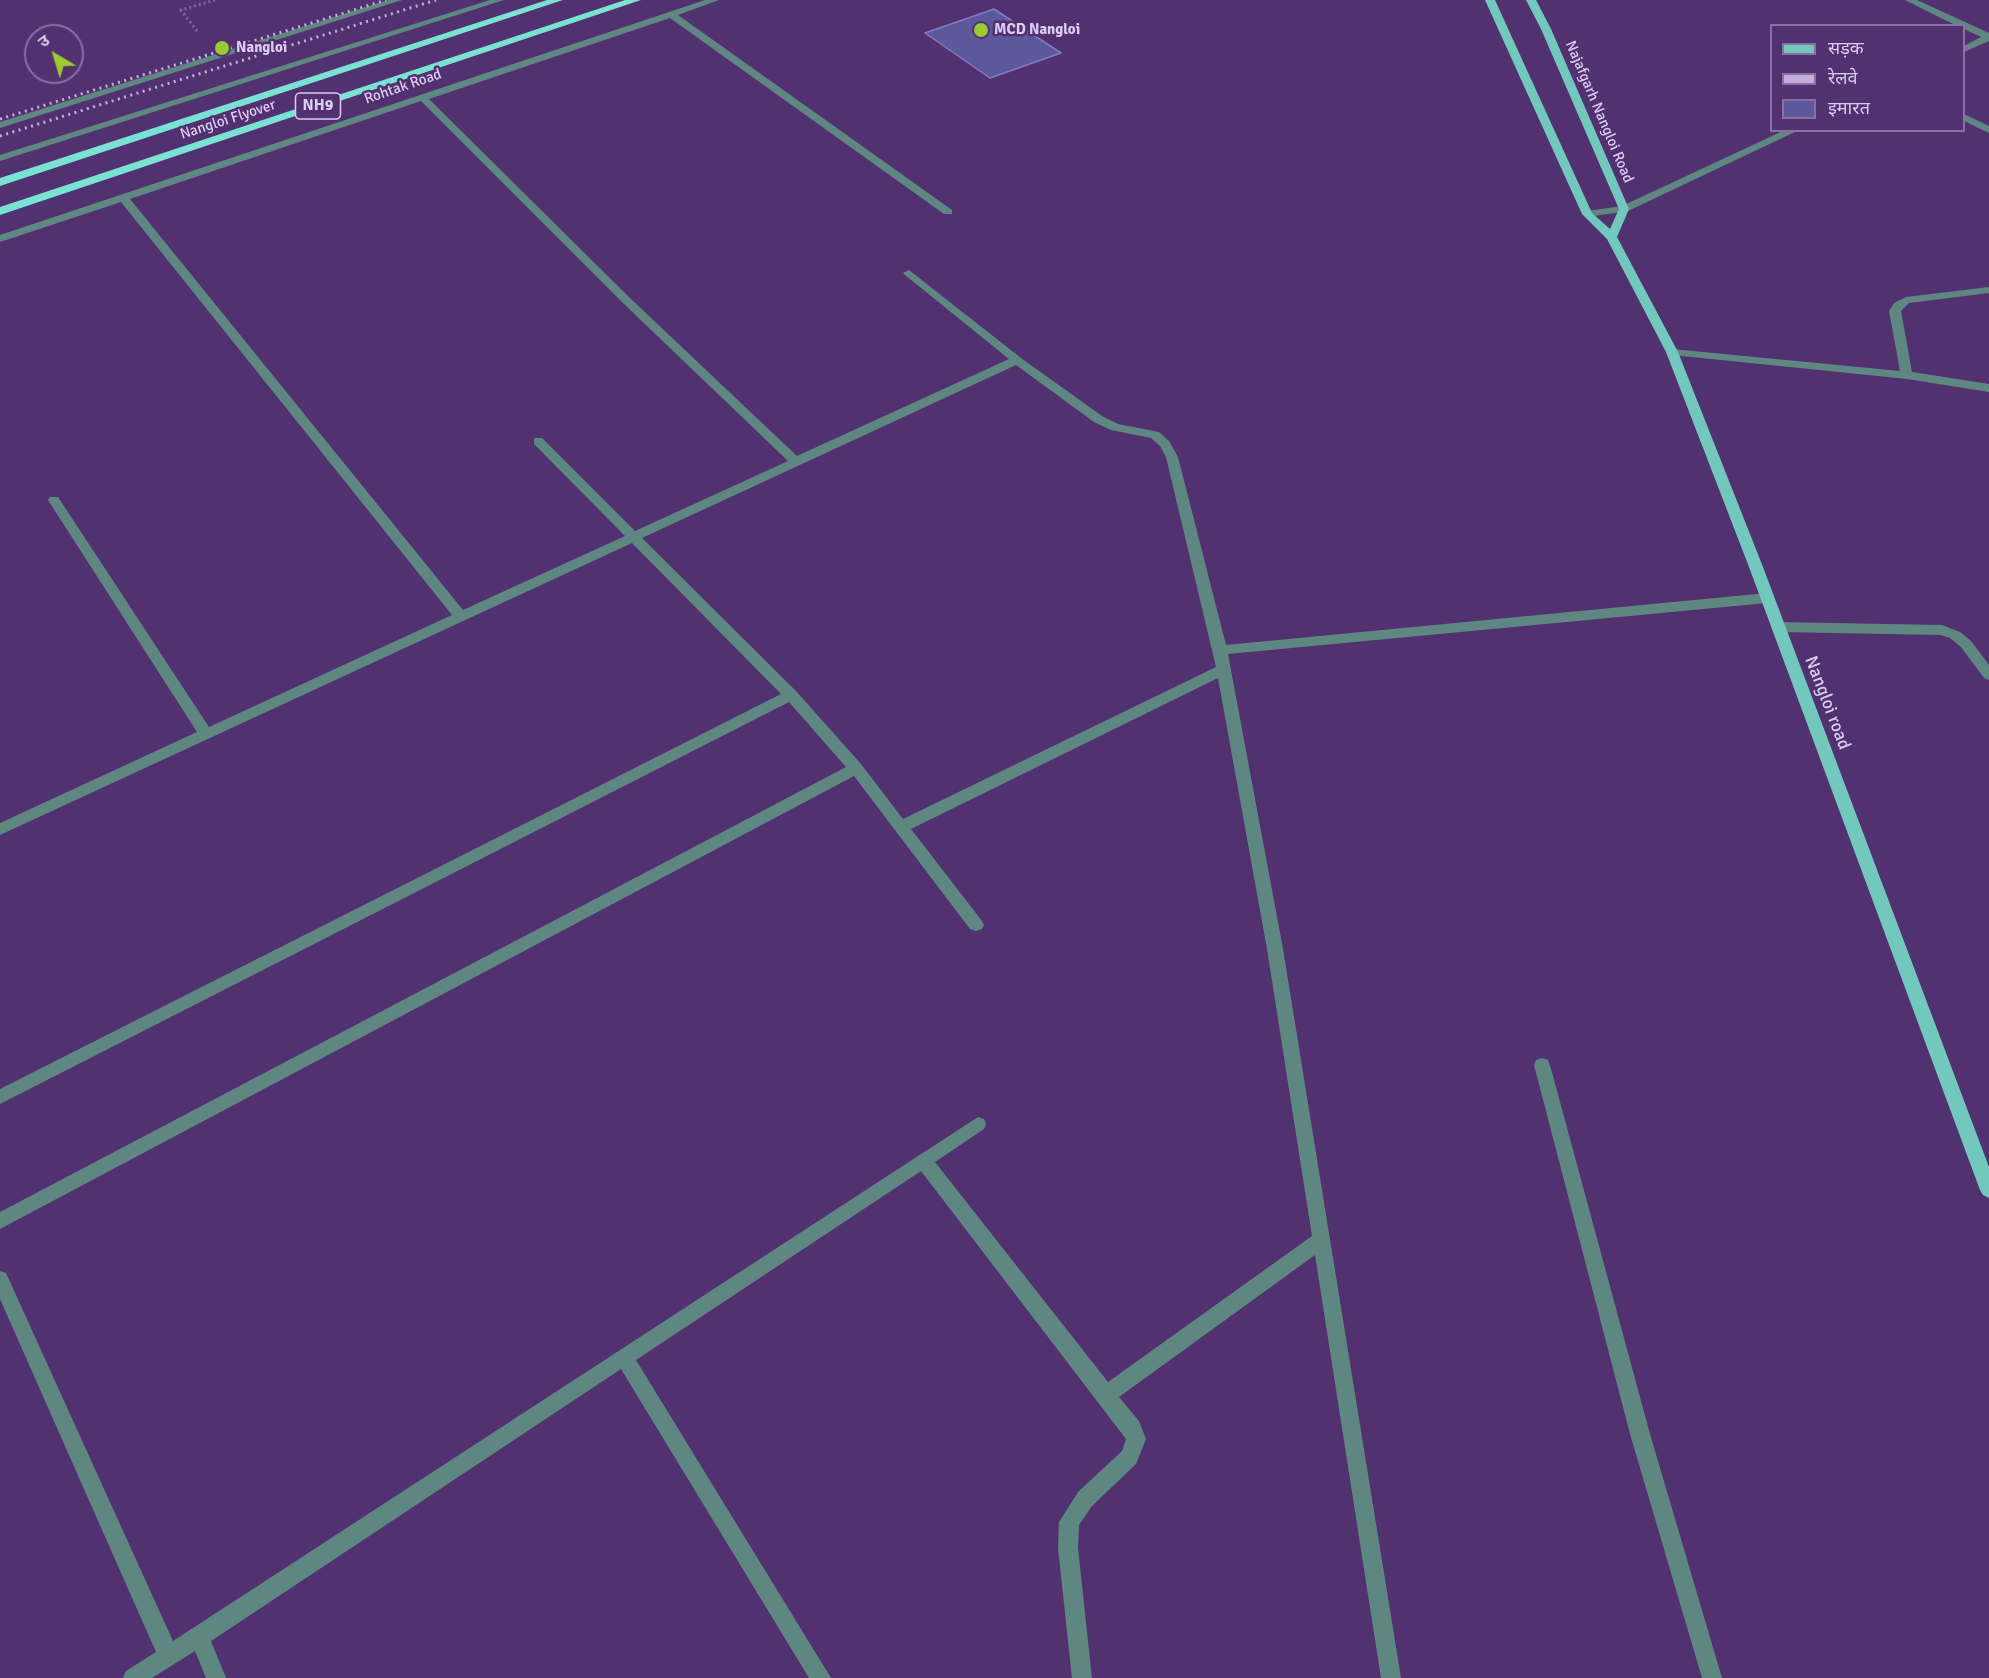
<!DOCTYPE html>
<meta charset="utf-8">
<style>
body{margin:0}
#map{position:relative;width:1989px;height:1678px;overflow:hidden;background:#523170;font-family:Signika,"Noto Sans Devanagari",sans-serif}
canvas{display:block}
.legend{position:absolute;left:1770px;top:24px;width:195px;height:108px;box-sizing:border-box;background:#523170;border:2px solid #8a6fa4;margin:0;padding:8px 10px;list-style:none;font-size:18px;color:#ddccf1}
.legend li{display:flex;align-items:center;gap:12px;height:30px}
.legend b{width:30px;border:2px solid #8a6fa4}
.north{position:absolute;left:24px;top:24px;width:60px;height:60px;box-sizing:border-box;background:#523170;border:2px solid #8a6fa4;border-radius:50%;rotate:322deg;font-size:16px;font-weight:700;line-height:24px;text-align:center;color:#ddccf1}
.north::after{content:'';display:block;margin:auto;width:21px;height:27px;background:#9cca32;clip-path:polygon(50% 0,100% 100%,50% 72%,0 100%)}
</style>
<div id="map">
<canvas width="1989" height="1678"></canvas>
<ul class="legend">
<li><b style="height:8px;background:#73c8be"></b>सड़क</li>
<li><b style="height:8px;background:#c2aed8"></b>रेलवे</li>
<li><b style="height:16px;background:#5d579c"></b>इमारत</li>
</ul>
<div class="north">उ</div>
</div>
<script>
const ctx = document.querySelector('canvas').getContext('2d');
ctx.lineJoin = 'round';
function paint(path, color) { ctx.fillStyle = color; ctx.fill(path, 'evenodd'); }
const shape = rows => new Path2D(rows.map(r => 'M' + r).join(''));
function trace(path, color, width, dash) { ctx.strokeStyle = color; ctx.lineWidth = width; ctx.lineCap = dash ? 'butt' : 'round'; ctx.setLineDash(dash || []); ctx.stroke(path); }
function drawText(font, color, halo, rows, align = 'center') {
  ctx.font = font + ' Signika,sans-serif'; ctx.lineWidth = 5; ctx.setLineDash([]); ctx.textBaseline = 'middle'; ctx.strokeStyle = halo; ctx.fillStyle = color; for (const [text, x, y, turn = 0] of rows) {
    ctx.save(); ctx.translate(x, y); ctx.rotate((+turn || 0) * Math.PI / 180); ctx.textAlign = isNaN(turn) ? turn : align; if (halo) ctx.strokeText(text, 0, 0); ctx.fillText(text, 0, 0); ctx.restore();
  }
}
const building = shape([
 [994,9,1061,53,990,78,925,33,994,9]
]);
const path = shape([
 [197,31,181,10,215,0]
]);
const minor = shape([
 [388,0,402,0,0,128,0,122,388,0],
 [490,0,504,0,0,161,0,155,490,0],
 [705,0,719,0,678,15,952,210,952,214,944,214,670,18,429,99,631,299,797,456,1009,359,905,275,903,273,909,270,1021,358,1102,416,1118,424,1159,432,1169,441,1178,457,1226,645,1767,593,1774,598,1767,603,1228,654,1283,949,1401,1678,1381,1678,1315,1255,1119,1397,1139,1421,1146,1439,1136,1464,1092,1506,1079,1525,1078,1548,1092,1678,1072,1678,1058,1548,1059,1522,1078,1492,1122,1451,1126,1439,921,1171,636,1360,831,1678,809,1678,621,1369,211,1641,226,1678,206,1678,195,1651,152,1678,123,1678,126,1671,156,1652,0,1299,0,1271,6,1273,173,1641,978,1117,984,1119,986,1124,984,1129,935,1162,1108,1382,1312,1236,1267,949,1218,678,911,829,982,921,984,925,982,929,976,931,970,929,854,776,0,1229,0,1212,846,767,789,702,0,1104,0,1089,781,694,632,543,0,835,0,823,197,732,48,500,50,497,58,497,209,727,452,615,121,202,0,242,0,235,705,0],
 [421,101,623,303,788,461,635,531,542,438,534,438,534,444,625,536,463,610,130,199,421,101],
 [1016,365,1094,422,1111,430,1151,438,1160,446,1166,457,1216,667,903,819,861,764,796,691,642,538,1016,365],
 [1905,0,1917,0,1989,33,1989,41,1964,52,1964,46,1981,37,1964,29,1964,26,1957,26,1905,0],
 [1964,114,1989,126,1989,133,1964,121,1964,114],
 [1785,130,1799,130,1628,211,1587,217,1582,214,1587,211,1622,206,1785,130],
 [1989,287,1989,293,1909,303,1901,311,1912,372,1989,384,1989,392,1907,379,1672,355,1666,352,1672,349,1900,371,1889,311,1894,303,1906,297,1989,287],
 [1778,622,1942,625,1960,632,1971,641,1989,665,1989,680,1984,678,1961,647,1950,638,1941,635,1778,632,1771,627,1778,622],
 [1542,1058,1548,1060,1550,1065,1650,1434,1722,1678,1702,1678,1630,1434,1534,1065,1536,1060,1542,1058]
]);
const major = shape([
 [1485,0,1495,0,1592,213,1610,229,1619,209,1541,29,1526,0,1536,0,1551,29,1629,209,1617,237,1678,352,1763,567,1989,1167,1989,1198,1983,1195,1980,1190,1749,567,1666,352,1607,239,1582,214,1485,0]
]);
const highway = shape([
 [547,0,563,0,0,186,0,178,547,0],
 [625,0,641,0,0,215,0,207,625,0]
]);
const rail = shape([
 [0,119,386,0],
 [0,136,436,0]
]);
const markers = [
 [981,30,8,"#9cca32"],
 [222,48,8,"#9cca32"]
];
const farPoinames = [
 ["MCD Nangloi",994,30],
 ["Nangloi",236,48]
];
const farStreetnames = [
 ["Rohtak Road",403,87,-19],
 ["Najafgarh Nangloi Road",1599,112,67],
 ["Nangloi Flyover",228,120,-18]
];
const shields = [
 [318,106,45]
];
const shieldNames = [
 ["NH9",318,106]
];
const streetNames = [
 ["Nangloi road",1827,703,69]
];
paint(building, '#5d579c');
trace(building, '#817cc4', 1.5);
trace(path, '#82679d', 3, [2, 3]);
paint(minor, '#5f8781');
paint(major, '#73c8be');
paint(highway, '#7ae1d5');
trace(rail, '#c2aed8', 3, [2, 4.5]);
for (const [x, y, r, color] of markers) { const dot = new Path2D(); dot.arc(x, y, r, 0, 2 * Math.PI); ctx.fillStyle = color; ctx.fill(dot); trace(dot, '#523170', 2); }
drawText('bold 15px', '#ddccf1', '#523170', farPoinames, 'left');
drawText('15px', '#ddccf1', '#523170', farStreetnames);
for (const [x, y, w] of shields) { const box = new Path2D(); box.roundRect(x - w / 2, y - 13, w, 26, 4.5); ctx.fillStyle = '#523170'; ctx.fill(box); trace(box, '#ddccf1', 1.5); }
drawText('bold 16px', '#ddccf1', null, shieldNames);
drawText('18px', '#ddccf1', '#523170', streetNames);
</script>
